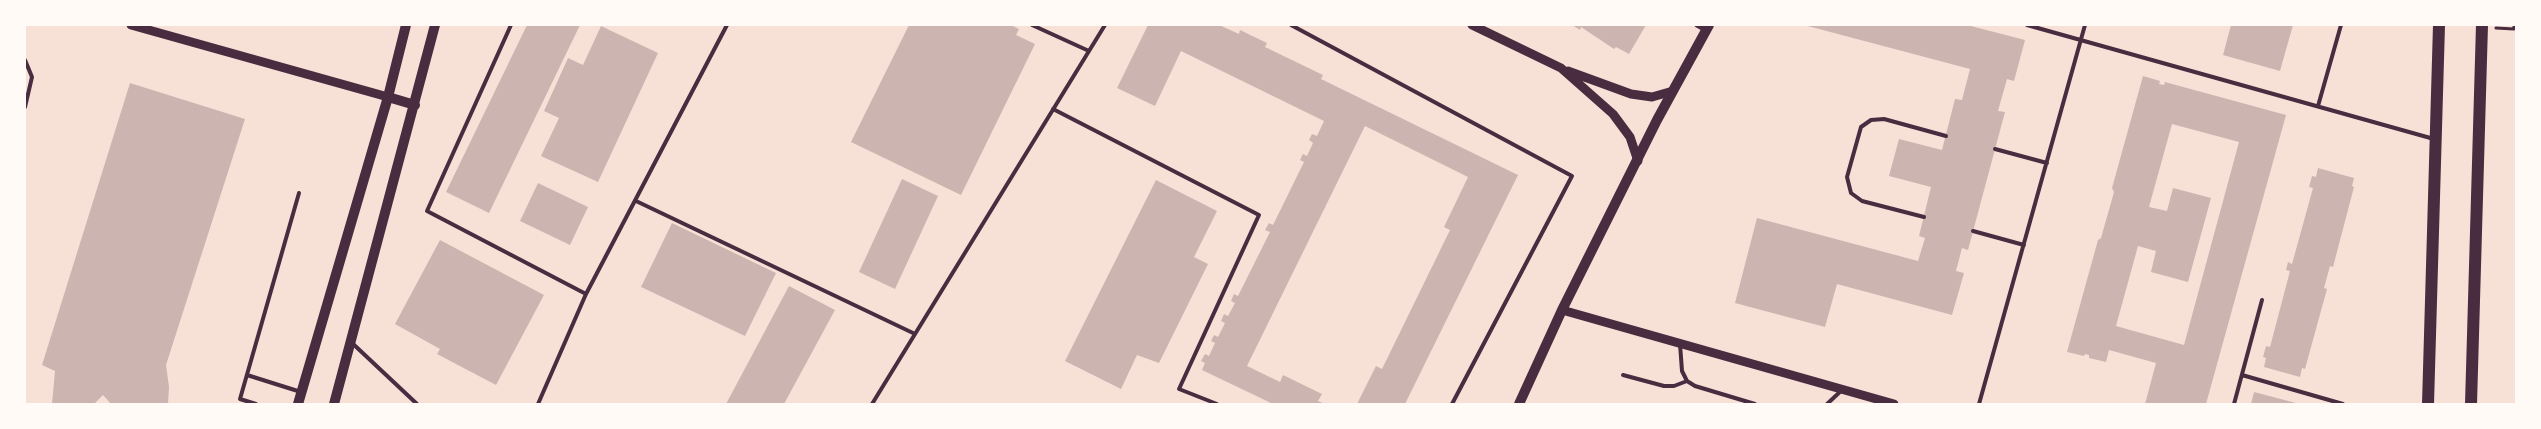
<!DOCTYPE html>
<style>
body{margin:0}
#map{position:relative;width:2541px;height:429px;overflow:hidden;background:#f7e1d7;font-family:"Fira Sans Condensed",sans-serif}
canvas{display:block}
.frame{position:absolute;inset:0;border:26px solid #fffaf5;pointer-events:none}
</style>
<div id="map">
<canvas width="2541" height="429"></canvas>
<div class="frame"></div>
</div>
<script>
const ctx = document.querySelector('canvas').getContext('2d');
ctx.lineJoin = 'round';
function paint(path, color) { ctx.fillStyle = color; ctx.fill(path, 'evenodd'); }
const shape = rows => new Path2D(rows.map(r => 'M' + r).join(''));
function trace(path, color, width, dash) { ctx.strokeStyle = color; ctx.lineWidth = width; ctx.lineCap = dash ? 'butt' : 'round'; ctx.setLineDash(dash || []); ctx.stroke(path); }
const building = shape([
 [527,25,580,25,489,213,446,192],
 [909,25,1011,25,1019,29,1016,35,1035,44,961,195,851,142],
 [1148,25,1219,25,1239,34,1240,30,1267,43,1265,47,1323,75,1321,79,1518,175,1405,404,1357,404,1376,366,1382,369,1450,230,1444,227,1468,177,1365,126,1247,366,1280,382,1283,375,1322,394,1318,401,1325,404,1273,404,1202,370,1205,363,1201,361,1205,354,1209,356,1215,343,1211,341,1214,335,1218,337,1225,323,1221,321,1224,314,1228,316,1235,303,1231,301,1234,294,1238,296,1270,232,1265,230,1269,223,1273,225,1304,162,1300,160,1303,154,1307,156,1313,143,1309,140,1312,134,1317,136,1324,121,1181,51,1155,106,1117,88],
 [1572,25,1646,25,1629,54,1616,47,1614,49,1581,27,1580,30],
 [1804,25,1967,25,2025,40,2014,81,2007,79,1998,111,2005,112,1968,250,1962,248,1956,271,1964,273,1952,315,1837,284,1825,327,1735,303,1757,218,1918,261,1925,238,1919,236,1931,187,1889,176,1899,139,1942,150,1955,99,1962,100,1970,69],
 [2231,25,2293,25,2280,71,2223,55],
 [601,26,658,53,598,182,541,156,559,118,544,111,568,58,583,65],
 [2143,76,2160,81,2159,84,2164,85,2165,82,2286,115,2206,404,2145,404,2156,363,2109,350,2106,362,2089,358,2089,355,2085,354,2084,356,2067,352,2098,240,2101,238,2114,192,2112,188],
 [2172,124,2239,142,2184,345,2116,326,2138,246,2156,251,2151,272,2188,282,2211,198,2173,188,2167,211,2149,207],
 [130,83,245,119,166,365,169,387,168,404,111,404,103,395,94,404,52,404,55,371,42,365],
 [2318,168,2354,178,2352,186,2354,187,2333,267,2330,266,2324,288,2327,289,2305,369,2302,368,2300,377,2264,367,2266,358,2263,357,2266,346,2270,347,2290,271,2286,270,2288,262,2292,264,2313,188,2309,187,2312,176,2316,177],
 [902,179,938,196,895,289,859,272],
 [1156,180,1217,211,1194,257,1208,264,1159,363,1137,355,1121,389,1065,361],
 [538,183,588,207,570,245,520,221],
 [672,223,776,273,745,336,641,287],
 [440,240,544,295,496,385,437,354,440,349,395,324],
 [789,286,835,310,784,404,726,404],
 [2254,392,2296,403,2296,404,2251,404]
]);
const path = shape([
 [2496,28,2514,29,2514,25]
]);
const service = shape([
 [511,25,427,211,586,294],
 [1032,25,1089,51],
 [1291,25,1572,176,1452,404],
 [2027,25,2434,139],
 [25,60,32,77,25,107],
 [2318,106,2341,25],
 [1053,109,1259,215,1179,389,1217,404],
 [1995,149,2047,163],
 [636,201,913,333],
 [1924,217,1862,201,1851,193,1847,177,1861,127,1871,120,1884,119,1946,136],
 [1973,231,2024,245],
 [351,342,417,404],
 [1680,344,1682,371,1687,381,1695,386,1755,404],
 [247,375,301,392],
 [1623,375,1664,386,1674,386,1687,381],
 [2242,375,2343,404],
 [256,404,240,399,299,193],
 [538,404,586,294,727,25],
 [872,404,1105,25],
 [1827,404,1842,390],
 [1979,404,2085,25],
 [2234,404,2262,300]
]);
const minor = shape([
 [1697,25,1706,30]
]);
const tertiary = shape([
 [131,25,388,97],
 [1472,25,1561,68,1613,114,1630,137,1638,161],
 [1568,71,1631,94,1652,97,1673,91],
 [1562,310,1894,404]
]);
const secondary = shape([
 [388,97,415,105],
 [298,404,388,97,406,25],
 [334,404,435,25],
 [1519,404,1562,310,1657,120,1709,25]
]);
const primary = shape([
 [2428,404,2439,25],
 [2471,404,2482,25]
]);
paint(building, '#ccb4b1');
trace(path, '#4a2c40', 3);
trace(service, '#4a2c40', 4);
trace(minor, '#4a2c40', 5);
trace(tertiary, '#4a2c40', 9);
trace(secondary, '#4a2c40', 10);
trace(primary, '#4a2c40', 12);
</script>
